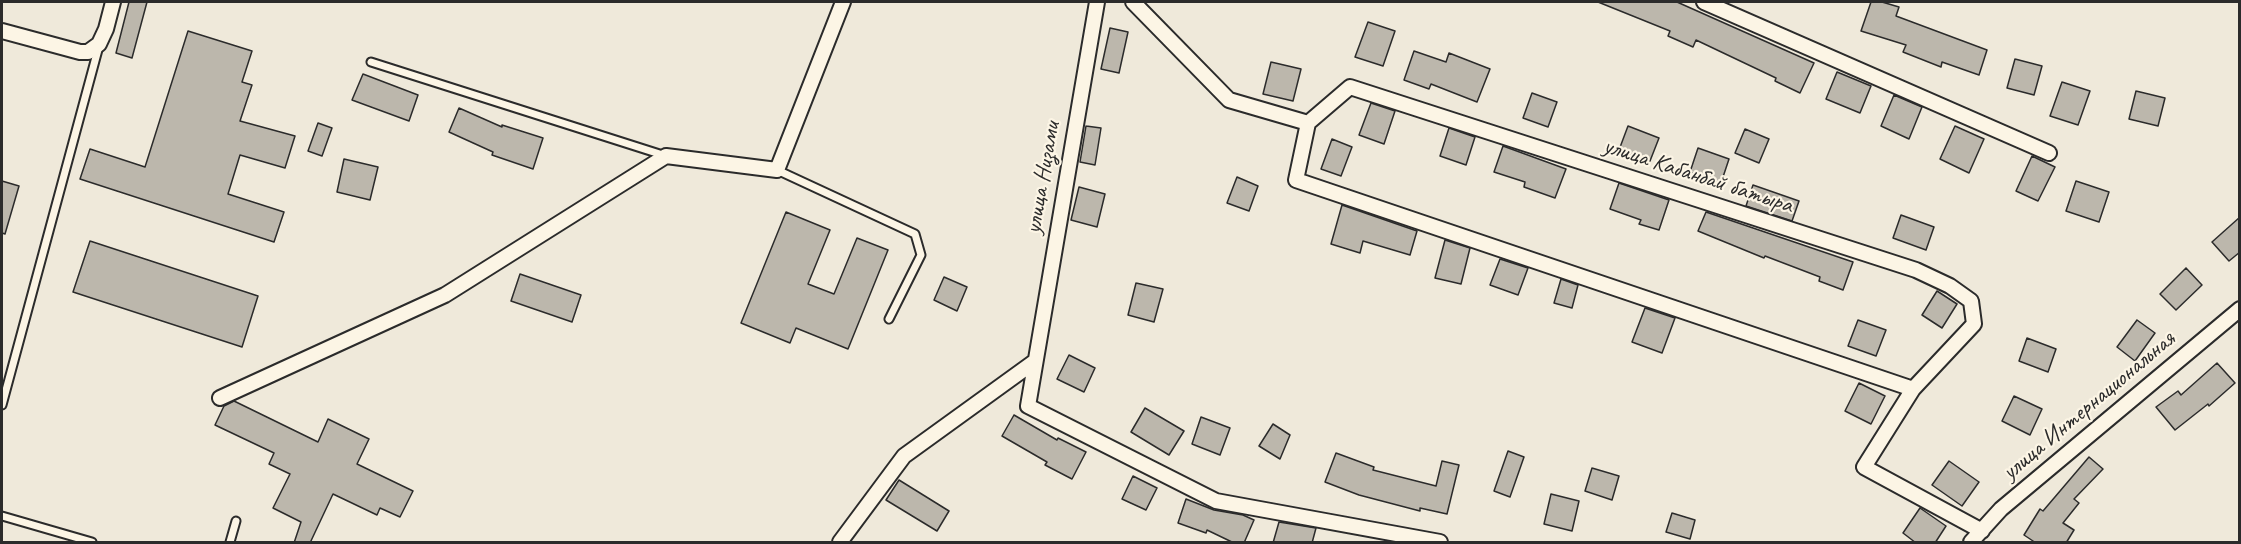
<!DOCTYPE html>
<meta charset="utf-8">
<style>
body{margin:0}
#map{position:relative;width:2241px;height:544px;overflow:hidden;background:#efe9da;font-family:Caveat,sans-serif}
canvas{display:block}
.frame{position:absolute;inset:0;border:3px solid #2b2b2b;pointer-events:none}
</style>
<div id="map">
<canvas width="2241" height="544"></canvas>
<div class="frame"></div>
</div>
<script>
const ctx = document.querySelector('canvas').getContext('2d');
ctx.lineJoin = 'round';
function paint(path, color) { ctx.fillStyle = color; ctx.fill(path, 'evenodd'); }
const shape = rows => new Path2D(rows.map(r => 'M' + r).join(''));
function trace(path, color, width, dash) { ctx.strokeStyle = color; ctx.lineWidth = width; ctx.lineCap = dash ? 'butt' : 'round'; ctx.setLineDash(dash || []); ctx.stroke(path); }
function drawText(font, color, halo, rows, align = 'center') {
  ctx.font = font + ' Caveat,sans-serif'; ctx.lineWidth = 4.5; ctx.setLineDash([]); ctx.textBaseline = 'middle'; ctx.strokeStyle = halo; ctx.fillStyle = color; for (const [text, x, y, turn = 0] of rows) {
    ctx.save(); ctx.translate(x, y); ctx.rotate((+turn || 0) * Math.PI / 180); ctx.textAlign = isNaN(turn) ? turn : align; if (halo) ctx.strokeText(text, 0, 0); ctx.fillText(text, 0, 0); ctx.restore();
  }
}
const building = shape([
 [129,2,147,2,132,58,116,53,129,2],
 [1598,2,1677,2,1814,63,1800,93,1775,81,1776,78,1696,40,1693,47,1668,36,1670,31,1598,2],
 [1871,2,1882,2,1899,7,1896,16,1987,50,1979,75,1942,62,1941,67,1903,52,1906,45,1861,31,1871,2],
 [1368,22,1395,31,1383,66,1355,57,1368,22],
 [1110,28,1128,32,1119,73,1101,69,1110,28],
 [188,31,252,51,242,82,252,85,240,121,295,136,285,168,240,155,228,194,284,212,274,242,80,179,90,149,145,167,188,31],
 [1414,51,1446,62,1449,53,1490,69,1477,102,1431,84,1429,89,1404,80,1414,51],
 [2015,59,2042,66,2034,95,2007,88,2015,59],
 [1271,62,1301,69,1293,101,1263,94,1271,62],
 [1837,72,1871,86,1860,113,1826,99,1837,72],
 [363,74,418,95,409,121,352,100,363,74],
 [2062,82,2090,91,2078,125,2050,116,2062,82],
 [2136,91,2165,98,2158,126,2129,119,2136,91],
 [1532,93,1557,102,1548,127,1523,118,1532,93],
 [1894,95,1922,107,1909,139,1881,126,1894,95],
 [1371,103,1395,111,1384,144,1359,135,1371,103],
 [459,108,502,127,502,125,543,138,533,169,492,155,493,152,449,132,459,108],
 [318,123,332,128,322,156,308,151,318,123],
 [1086,126,1101,128,1095,165,1080,162,1086,126],
 [1628,126,1659,138,1650,161,1619,150,1628,126],
 [1955,126,1984,139,1969,173,1940,159,1955,126],
 [1449,128,1475,137,1466,165,1440,156,1449,128],
 [1745,129,1769,139,1759,163,1735,153,1745,129],
 [1332,139,1352,147,1341,176,1321,169,1332,139],
 [1503,146,1566,169,1555,198,1524,187,1525,182,1494,172,1503,146],
 [1698,148,1729,159,1721,183,1690,172,1698,148],
 [2032,156,2055,167,2038,201,2016,191,2032,156],
 [344,159,378,167,370,200,337,192,344,159],
 [1237,177,1258,186,1249,211,1227,203,1237,177],
 [2,181,19,186,5,234,2,233,2,181],
 [2076,181,2109,192,2099,222,2066,211,2076,181],
 [1619,183,1669,200,1659,230,1639,224,1641,220,1610,209,1619,183],
 [1753,185,1799,201,1792,221,1746,206,1753,185],
 [1079,187,1105,194,1097,227,1071,220,1079,187],
 [1342,205,1417,231,1410,255,1363,241,1360,253,1331,244,1342,205],
 [786,212,830,230,808,284,834,294,857,238,888,250,848,349,796,328,790,343,741,323,786,212],
 [1706,212,1853,262,1843,290,1819,281,1820,277,1765,256,1764,258,1698,231,1706,212],
 [1901,215,1934,227,1926,250,1893,238,1901,215],
 [2240,217,2240,252,2229,261,2212,242,2240,217],
 [1445,240,1470,248,1461,284,1435,278,1445,240],
 [90,241,258,296,242,347,73,292,90,241],
 [1500,259,1528,268,1518,295,1490,285,1500,259],
 [2186,268,2202,285,2176,310,2160,294,2186,268],
 [520,274,581,295,572,322,511,301,520,274],
 [944,277,967,287,957,311,934,300,944,277],
 [1561,279,1578,285,1572,308,1554,303,1561,279],
 [1136,283,1163,289,1154,322,1128,315,1136,283],
 [1937,291,1957,304,1942,328,1922,315,1937,291],
 [1645,308,1675,318,1662,353,1632,342,1645,308],
 [1858,320,1886,330,1876,356,1848,346,1858,320],
 [2137,320,2155,333,2135,361,2117,347,2137,320],
 [2027,338,2056,349,2048,372,2019,361,2027,338],
 [1069,355,1095,368,1084,392,1057,379,1069,355],
 [2217,363,2235,383,2209,406,2208,404,2175,430,2156,407,2178,391,2181,395,2217,363],
 [1859,383,1885,396,1871,424,1845,411,1859,383],
 [2014,396,2042,409,2030,435,2002,421,2014,396],
 [234,401,318,442,328,419,369,439,357,464,413,491,400,517,380,508,377,515,333,494,310,543,294,543,301,522,273,508,290,474,269,464,274,453,215,425,224,406,234,401],
 [1145,408,1184,431,1169,455,1131,432,1145,408],
 [1014,415,1057,440,1058,438,1086,452,1072,479,1045,465,1047,462,1002,436,1014,415],
 [1201,417,1230,428,1220,455,1192,444,1201,417],
 [1273,424,1290,435,1280,459,1259,446,1273,424],
 [1508,451,1524,457,1510,497,1494,491,1508,451],
 [1336,453,1374,467,1373,470,1436,486,1442,461,1459,465,1447,514,1420,508,1420,511,1359,495,1325,482,1336,453],
 [2089,457,2103,469,2074,499,2079,503,2063,523,2074,530,2066,543,2036,543,2024,535,2040,509,2043,511,2089,457],
 [1949,461,1979,482,1962,506,1932,485,1949,461],
 [1592,468,1619,476,1612,500,1585,491,1592,468],
 [1133,476,1157,488,1146,510,1122,499,1133,476],
 [899,480,949,511,937,531,886,500,899,480],
 [1551,494,1579,501,1572,531,1544,524,1551,494],
 [1186,499,1214,510,1243,515,1254,520,1244,543,1234,543,1207,530,1206,533,1178,523,1186,499],
 [1920,508,1946,526,1935,543,1916,543,1903,533,1920,508],
 [1672,513,1695,520,1690,539,1666,532,1672,513],
 [1279,522,1316,528,1312,543,1273,543,1279,522]
]);
const lane = shape([
 [371,62,666,156],
 [777,170,915,234,921,255,889,319],
 [2,405,99,46],
 [2,516,92,542],
 [230,542,236,521]
]);
const street = shape([
 [1097,2,1028,406,1216,501,1440,542],
 [1133,2,1229,100,1308,123,1350,87,1916,270,1950,286,1971,301,1974,324,1913,389,1864,467,1982,531],
 [1704,2,2049,153],
 [2,31,80,52,88,52,99,44,106,29,113,2],
 [1308,123,1296,180,1913,389],
 [220,398,445,295,666,156,777,170,843,2],
 [840,542,904,456,1034,362],
 [1971,542,2001,509,2240,309]
]);
const streetNames = [
 ["улица Кабанбай батыра",1698,176,18],
 ["улица Низами",1043,178,-80],
 ["улица Интернациональная",2089,406,-40]
];
paint(building, '#bcb7ac');
trace(building, '#2b2b2b', 1.5);
trace(lane, '#2b2b2b', 11);
trace(street, '#2b2b2b', 18);
trace(lane, '#fcf5e5', 7);
trace(street, '#fcf5e5', 14);
drawText('24px', '#2b2b2b', '#fcf5e5', streetNames);
</script>
